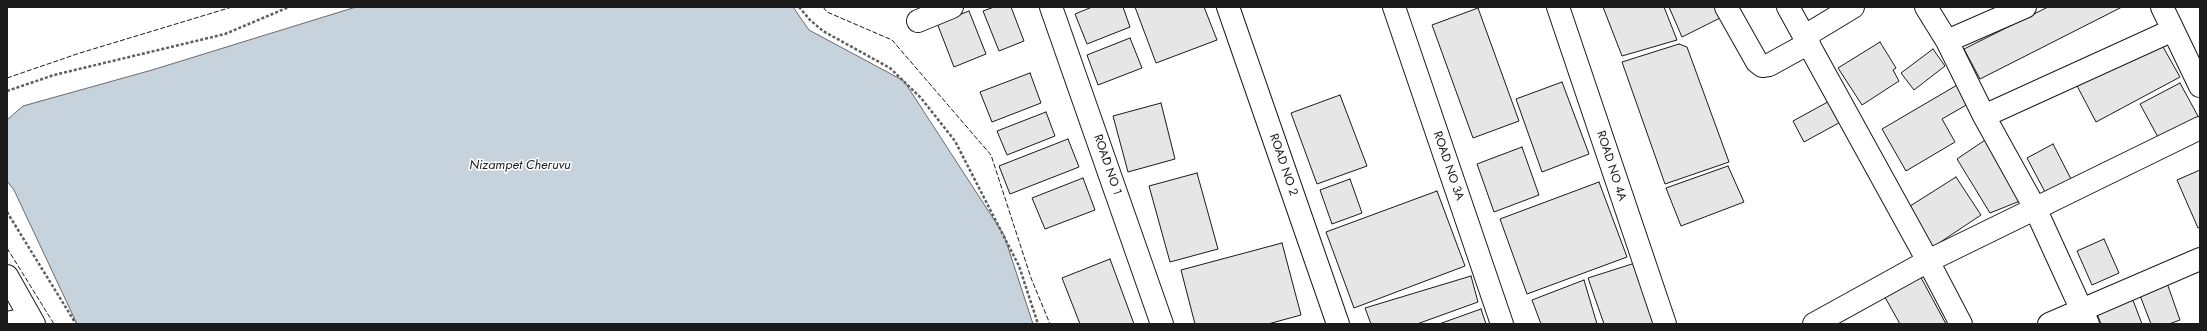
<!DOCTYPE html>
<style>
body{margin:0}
#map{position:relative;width:2207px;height:331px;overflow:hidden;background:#fff;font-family:Jost,sans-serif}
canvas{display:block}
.frame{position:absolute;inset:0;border:8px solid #1a1a1a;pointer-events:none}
</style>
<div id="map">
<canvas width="2207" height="331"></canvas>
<div class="frame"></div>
</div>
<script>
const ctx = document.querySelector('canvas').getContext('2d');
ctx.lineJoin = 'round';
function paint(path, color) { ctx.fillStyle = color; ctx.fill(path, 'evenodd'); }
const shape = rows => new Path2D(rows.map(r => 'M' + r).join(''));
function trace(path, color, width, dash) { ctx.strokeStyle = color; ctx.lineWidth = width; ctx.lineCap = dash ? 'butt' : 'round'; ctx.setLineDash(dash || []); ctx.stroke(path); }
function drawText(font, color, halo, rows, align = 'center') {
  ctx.font = font + ' Jost,sans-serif'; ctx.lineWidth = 3; ctx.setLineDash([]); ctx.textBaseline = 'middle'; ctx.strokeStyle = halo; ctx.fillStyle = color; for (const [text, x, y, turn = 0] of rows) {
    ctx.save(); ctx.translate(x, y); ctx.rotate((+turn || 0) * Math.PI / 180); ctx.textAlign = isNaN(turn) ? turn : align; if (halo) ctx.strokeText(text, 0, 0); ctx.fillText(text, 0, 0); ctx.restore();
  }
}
const water = shape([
 [356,7,793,7,809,30,904,81,1004,235,1033,324,77,324,14,190,7,181,7,120,23,106,152,70,356,7]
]);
const building = shape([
 [994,7,1011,7,1024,41,999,51,983,11,994,7],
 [1092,7,1123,7,1130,27,1087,44,1075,14,1092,7],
 [1135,7,1204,7,1217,40,1156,63,1135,7],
 [1603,7,1664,7,1677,40,1622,56,1603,7],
 [1669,7,1717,7,1722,17,1682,37,1669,7],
 [2048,7,2122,7,1980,79,1964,49,2048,7],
 [1478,8,1519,121,1473,138,1432,25,1478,8],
 [969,11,986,54,954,67,937,23,969,11],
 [1130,38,1142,68,1098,85,1087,55,1130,38],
 [2158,38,2180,77,2096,122,2075,82,2158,38],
 [1880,42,1896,68,1893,70,1899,81,1862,105,1838,68,1880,42],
 [1679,44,1687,47,1729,162,1665,184,1622,62,1679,44],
 [1933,49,1945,66,1914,90,1901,73,1933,49],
 [1030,73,1041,103,992,122,980,92,1030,73],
 [1964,81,1975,100,1942,119,1955,142,1906,171,1882,129,1964,81],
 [1562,82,1589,154,1542,172,1516,99,1562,82],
 [2180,83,2199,118,2159,139,2140,104,2180,83],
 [1340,95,1367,166,1317,184,1291,113,1340,95],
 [1835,98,1846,119,1804,142,1793,121,1835,98],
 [1161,103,1175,159,1128,172,1113,116,1161,103],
 [1046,112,1055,136,1007,155,997,131,1046,112],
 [1988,138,2020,201,1990,213,1957,159,1988,138],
 [1068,139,1079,167,1010,194,999,166,1068,139],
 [2053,144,2071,179,2045,192,2027,158,2053,144],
 [1522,147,1539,195,1494,212,1477,164,1522,147],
 [1728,166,1744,202,1681,226,1666,188,1728,166],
 [2200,170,2200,227,2198,228,2177,180,2200,170],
 [1197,173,1218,249,1170,262,1149,186,1197,173],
 [1956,177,1981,215,1933,247,1907,208,1956,177],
 [1083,178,1095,210,1045,229,1032,198,1083,178],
 [1350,179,1362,213,1332,224,1320,190,1350,179],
 [1599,182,1627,257,1527,294,1500,219,1599,182],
 [1437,191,1465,266,1354,308,1326,232,1437,191],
 [2104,239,2119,273,2092,285,2077,251,2104,239],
 [1282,243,1301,315,1268,324,1195,324,1181,270,1282,243],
 [1110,259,1134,324,1080,324,1062,278,1110,259],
 [1635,263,1656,324,1604,324,1588,278,1635,263],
 [1918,272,1946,324,1900,324,1882,292,1918,272],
 [1471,276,1478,302,1417,324,1371,324,1365,308,1471,276],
 [1584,280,1597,324,1541,324,1532,300,1584,280],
 [2167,283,2180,320,2169,324,2151,324,2139,293,2167,283],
 [2131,295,2142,324,2101,324,2095,309,2131,295],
 [1481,309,1486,324,1439,324,1481,309]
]);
const path = shape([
 [799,7,810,20,823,31,890,68,921,98,955,141,1019,266,1038,324],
 [7,91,54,75,225,34,289,7],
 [7,212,76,324]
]);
const minor = shape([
 [1051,7,1162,324],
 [1228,7,1338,324],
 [1394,7,1502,324],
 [1558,7,1665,324],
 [1726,7,1757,62,1762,66,1769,65,1809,43],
 [1788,7,1928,261,1961,324],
 [1926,7,1947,41],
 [2025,7,1947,41,1984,116,2035,208,2088,324],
 [2162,7,2200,86],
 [918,21,952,7],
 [1805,36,1853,7],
 [1984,116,2173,30],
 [7,323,30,318],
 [1814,324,1928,261,2200,128],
 [2049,324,2200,259]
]);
const tertiary = shape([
 [7,276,34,324]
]);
const fence = shape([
 [823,7,827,12,892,40,991,155,1031,278,1050,324],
 [7,78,80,53,232,7],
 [7,248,54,324]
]);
const streetNames = [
 ["ROAD NO 1",1107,165,71],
 ["ROAD NO 2",1283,165,71],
 ["ROAD NO 3A",1448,166,71],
 ["ROAD NO 4A",1611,166,72]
];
const waterNames = [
 ["Nizampet Cheruvu",520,166]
];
paint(water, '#c6d2dc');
trace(water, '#6a6a6a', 1);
paint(building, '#e6e6e6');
trace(building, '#1a1a1a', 1);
trace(minor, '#1a1a1a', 24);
trace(tertiary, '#1a1a1a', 24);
trace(path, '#5f5f5f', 2.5, [3, 2]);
trace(minor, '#fff', 22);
trace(tertiary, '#fff', 22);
trace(fence, '#1a1a1a', 1, [5, 2]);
drawText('12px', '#1a1a1a', '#fff', streetNames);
drawText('italic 13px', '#1a1a1a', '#fff', waterNames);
</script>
